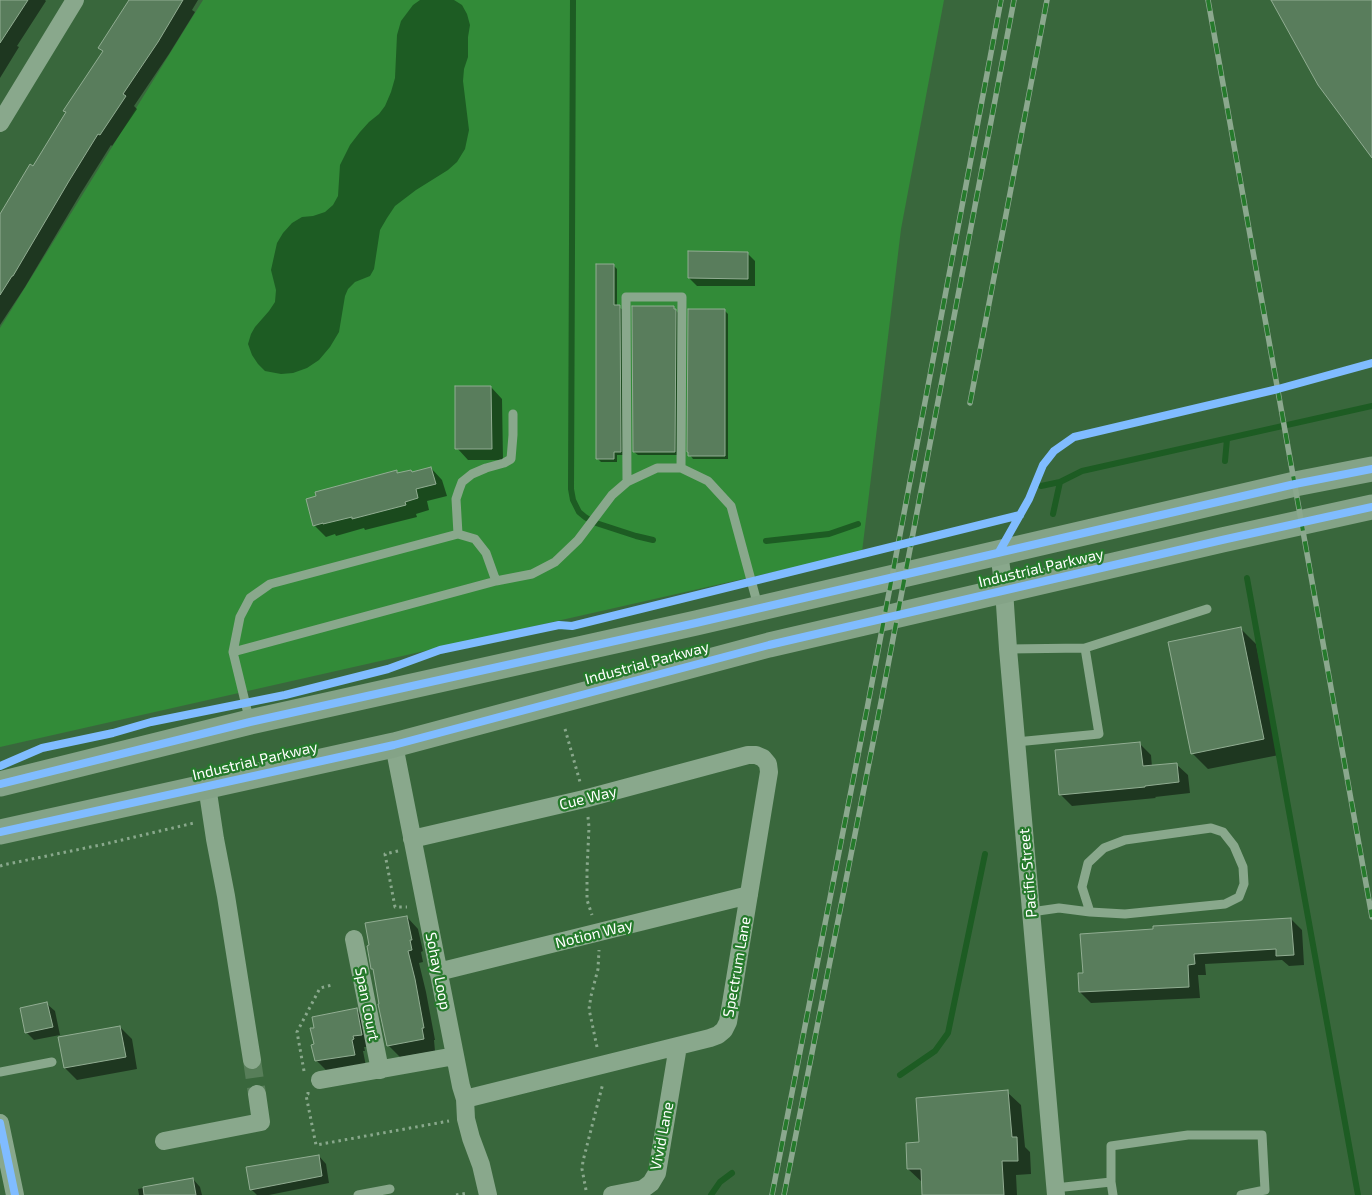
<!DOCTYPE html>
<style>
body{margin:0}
canvas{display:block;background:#39673c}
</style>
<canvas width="1372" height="1195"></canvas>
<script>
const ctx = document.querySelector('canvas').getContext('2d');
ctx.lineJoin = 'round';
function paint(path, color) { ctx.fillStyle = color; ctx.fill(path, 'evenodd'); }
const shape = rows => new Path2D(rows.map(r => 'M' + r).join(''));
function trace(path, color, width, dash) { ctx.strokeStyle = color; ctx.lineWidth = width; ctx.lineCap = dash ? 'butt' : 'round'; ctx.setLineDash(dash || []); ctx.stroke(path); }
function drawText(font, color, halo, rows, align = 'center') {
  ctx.font = font + ' "Exo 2",sans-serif'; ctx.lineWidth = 4.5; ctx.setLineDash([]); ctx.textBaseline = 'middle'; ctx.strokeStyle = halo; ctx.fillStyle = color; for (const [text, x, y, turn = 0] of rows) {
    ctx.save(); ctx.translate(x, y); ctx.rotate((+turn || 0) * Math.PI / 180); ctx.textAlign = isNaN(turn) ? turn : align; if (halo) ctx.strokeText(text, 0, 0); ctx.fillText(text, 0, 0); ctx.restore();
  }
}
const green = shape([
 [203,0,944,0,901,229,862,552,0,747,0,328]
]);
const water = shape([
 [420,0,454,0,462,5,467,14,470,25,468,37,468,57,464,69,463,81,469,130,465,149,457,162,448,170,416,190,395,206,387,218,380,230,374,269,370,276,355,282,348,289,345,296,339,332,330,347,319,360,307,368,293,373,281,374,265,371,258,364,252,355,248,344,251,334,255,327,269,311,275,302,276,290,271,270,277,243,283,233,292,223,302,217,313,216,325,212,333,205,338,196,340,165,350,145,360,132,369,122,379,114,385,106,391,92,395,78,397,35,401,21,413,5]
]);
const shadow = shape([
 [0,0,45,0,46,1,17,46,19,47,0,78],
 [135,0,198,0,192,10,195,12,169,54,134,106,137,109,112,146,111,145,81,193,25,287,0,325,0,217,33,168,104,52,100,48],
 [747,253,755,261,755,286,697,286,689,278],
 [613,265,617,269,617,307,619,307,623,310,624,455,617,455,617,462,601,462,597,458],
 [673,307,679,314,678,455,638,455,634,452],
 [724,310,728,314,728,459,693,459,690,455],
 [491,387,502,399,503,460,468,460,457,448],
 [431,468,442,480,447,496,427,501,429,510,416,514,417,517,365,530,364,528,336,536,335,534,326,537,314,525,396,472,398,474,412,473],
 [1240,628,1256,644,1279,755,1208,769,1193,754],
 [1140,744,1151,755,1152,767,1176,764,1188,775,1190,793,1155,797,1156,798,1072,806,1061,795,1056,751],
 [407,917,418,929,423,951,421,952,423,962,419,963,426,992,435,1040,434,1040,435,1051,400,1057,388,1045,375,972,372,968],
 [1291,919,1302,930,1304,965,1289,966,1282,960,1205,964,1206,975,1198,975,1200,998,1091,1003,1080,992,1079,975],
 [47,1004,55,1011,60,1035,34,1040,26,1032],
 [356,1009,368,1021,373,1047,364,1047,365,1051,363,1051,366,1066,328,1072,316,1060],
 [120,1027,132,1039,137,1069,77,1080,65,1068],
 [1007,1092,1021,1105,1025,1147,1030,1152,1031,1174,1016,1175,1017,1195,923,1195,923,1183,908,1169,921,1143],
 [319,1156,326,1164,329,1183,269,1195,257,1195,251,1189],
 [193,1179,200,1187,202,1195,139,1195,138,1189]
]);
const stream = shape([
 [573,0,571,489,573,500,579,512,585,517,593,522,636,536,653,540],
 [1225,461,1227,439],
 [1041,486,1060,482],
 [1053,514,1060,482,1082,471,1372,406],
 [766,541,829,534,858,524],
 [1247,578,1358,1195],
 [900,1075,935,1051,948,1033,985,854],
 [711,1195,720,1182,732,1173]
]);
const building = shape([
 [0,0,28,0,0,43,0,0],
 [129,0,183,0,158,42,123,94,126,96,100,135,98,134,69,181,13,276,12,276,0,295,0,214,30,164,33,166,66,112,63,111,103,51,98,48,129,0],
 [1271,0,1372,0,1372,158,1318,85,1271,0],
 [688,251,748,252,748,279,688,278,688,251],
 [596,264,614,264,614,305,620,305,621,452,614,452,614,459,596,459,596,264],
 [632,306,674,306,674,309,676,309,675,452,633,452,632,306],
 [688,309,725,309,725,456,688,456,688,452,687,452,688,309],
 [455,386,491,386,492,449,455,449,455,386],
 [431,467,436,484,416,489,418,498,405,502,406,505,352,519,352,517,323,524,323,523,313,526,306,499,316,496,315,492,397,470,397,473,411,470,412,472,431,467],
 [1241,627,1264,739,1191,754,1168,642,1241,627],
 [1140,742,1143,766,1177,763,1179,782,1145,786,1145,787,1059,795,1055,750,1140,742],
 [407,916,412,940,410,940,412,950,408,951,415,979,424,1028,422,1028,424,1039,387,1046,378,1004,379,1004,373,969,371,969,370,963,367,946,369,945,365,923,407,916],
 [1291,918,1294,955,1276,956,1276,949,1194,954,1195,964,1188,965,1189,987,1079,992,1078,973,1083,973,1080,934,1153,929,1153,926,1291,918],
 [47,1002,53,1027,25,1033,20,1008,47,1002],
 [357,1008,362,1035,353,1036,354,1039,352,1040,355,1055,315,1061,311,1045,314,1044,310,1028,314,1028,312,1017,357,1008],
 [120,1026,126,1057,64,1068,58,1037,120,1026],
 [1008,1090,1012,1137,1017,1137,1018,1161,1002,1161,1004,1195,922,1195,921,1169,907,1169,906,1143,919,1142,916,1098,1008,1090],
 [319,1155,322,1176,250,1190,246,1167,319,1155],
 [193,1178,196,1195,144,1195,143,1187,193,1178]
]);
const streetTunnel = shape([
 [252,1060,257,1094]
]);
const path = shape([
 [565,729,580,782],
 [588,817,589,827,587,871,587,900,592,915],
 [398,851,385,854,395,907,407,907],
 [0,866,3,865,105,844,194,823],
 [597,1047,589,1009,591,996,598,969,599,950],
 [304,1071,297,1032,320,988,332,985],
 [308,1092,308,1094,306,1095,316,1145,449,1121],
 [586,1190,582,1169,583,1161,603,1083],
 [456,1195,468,1193]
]);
const lane = shape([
 [627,482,626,297,682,297,681,468],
 [458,534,456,499,459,490,462,482,472,474,486,468,504,463,511,459,513,435,513,414],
 [1008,649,1085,648,1207,609],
 [233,652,496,581,532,574,555,562,578,540,612,495,627,482,657,468,681,468,708,481,731,506,758,606],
 [250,722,233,652,240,617,250,598,270,584,458,534,475,539,486,553,496,581],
 [1016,742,1099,734,1085,648],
 [1031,912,1059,908,1090,912,1125,914,1225,904,1239,897,1244,884,1243,867,1234,846,1223,832,1211,828,1125,840,1104,848,1088,863,1082,887,1090,912],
 [0,1072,52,1062],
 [1055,1188,1111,1182],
 [358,1195,390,1189],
 [1113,1195,1111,1182,1111,1146,1188,1135,1262,1135,1265,1190,1241,1195]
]);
const street = shape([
 [0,123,75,0],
 [999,552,1004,590,1008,649,1056,1195],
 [394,745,461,1086,465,1099,466,1119,471,1138,481,1165,488,1195],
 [207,786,215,839,226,896,252,1060],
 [412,839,584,799,748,755,756,755,763,758,768,764,769,772,728,1022,724,1030,718,1035,710,1038,465,1099],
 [354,939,380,1070],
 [438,972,749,895],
 [320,1080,455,1056],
 [0,1123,15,1195],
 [164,1141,261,1122,257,1094],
 [612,1195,643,1189,651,1183,657,1173,678,1046]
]);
const secondary = shape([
 [0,784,250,722,696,623,1295,484,1372,469],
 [0,832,394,745,769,645,1222,540,1372,507]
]);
const rail = shape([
 [1208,0,1372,917],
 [970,403,1047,0],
 [772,1195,867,709,1001,0],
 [784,1195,882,697,1014,0]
]);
const cycleway = shape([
 [999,552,1029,499,1043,465,1054,451,1074,437,1278,389,1372,363],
 [0,766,42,748,113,733,151,722,285,695,388,669,440,650,559,625,572,626,1020,515],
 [0,784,250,722,696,623,1295,484,1372,469],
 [0,832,394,745,769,645,1222,540,1372,507],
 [0,1123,15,1195]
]);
const streetNames = [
 ["Industrial Parkway",1041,568,-13],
 ["Industrial Parkway",647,663,-15],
 ["Industrial Parkway",255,761,-13],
 ["Cue Way",588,798,-14],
 ["Pacific Street",1028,873,-95],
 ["Notion Way",594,934,-14],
 ["Spectrum Lane",737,967,-80],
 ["Sohay Loop",438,971,79],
 ["Span Court",367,1004,79],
 ["Vivid Lane",662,1136,-79]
];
paint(green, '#328b38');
paint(water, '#1d5c23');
paint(shadow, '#0007');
trace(stream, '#1d5c23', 6);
paint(building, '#597d5c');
trace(building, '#91ad92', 1);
trace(streetTunnel, '#577e59', 18, [18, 9]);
trace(path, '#89a88c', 3, [2.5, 4]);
trace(lane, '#89a88c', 9);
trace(street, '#89a88c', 18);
trace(secondary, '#84a387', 25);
trace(rail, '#8ba88e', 5.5);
trace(rail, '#267a2c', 4, [11]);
trace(cycleway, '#80bcff', 8);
drawText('15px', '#fff', '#267a2c', streetNames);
</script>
